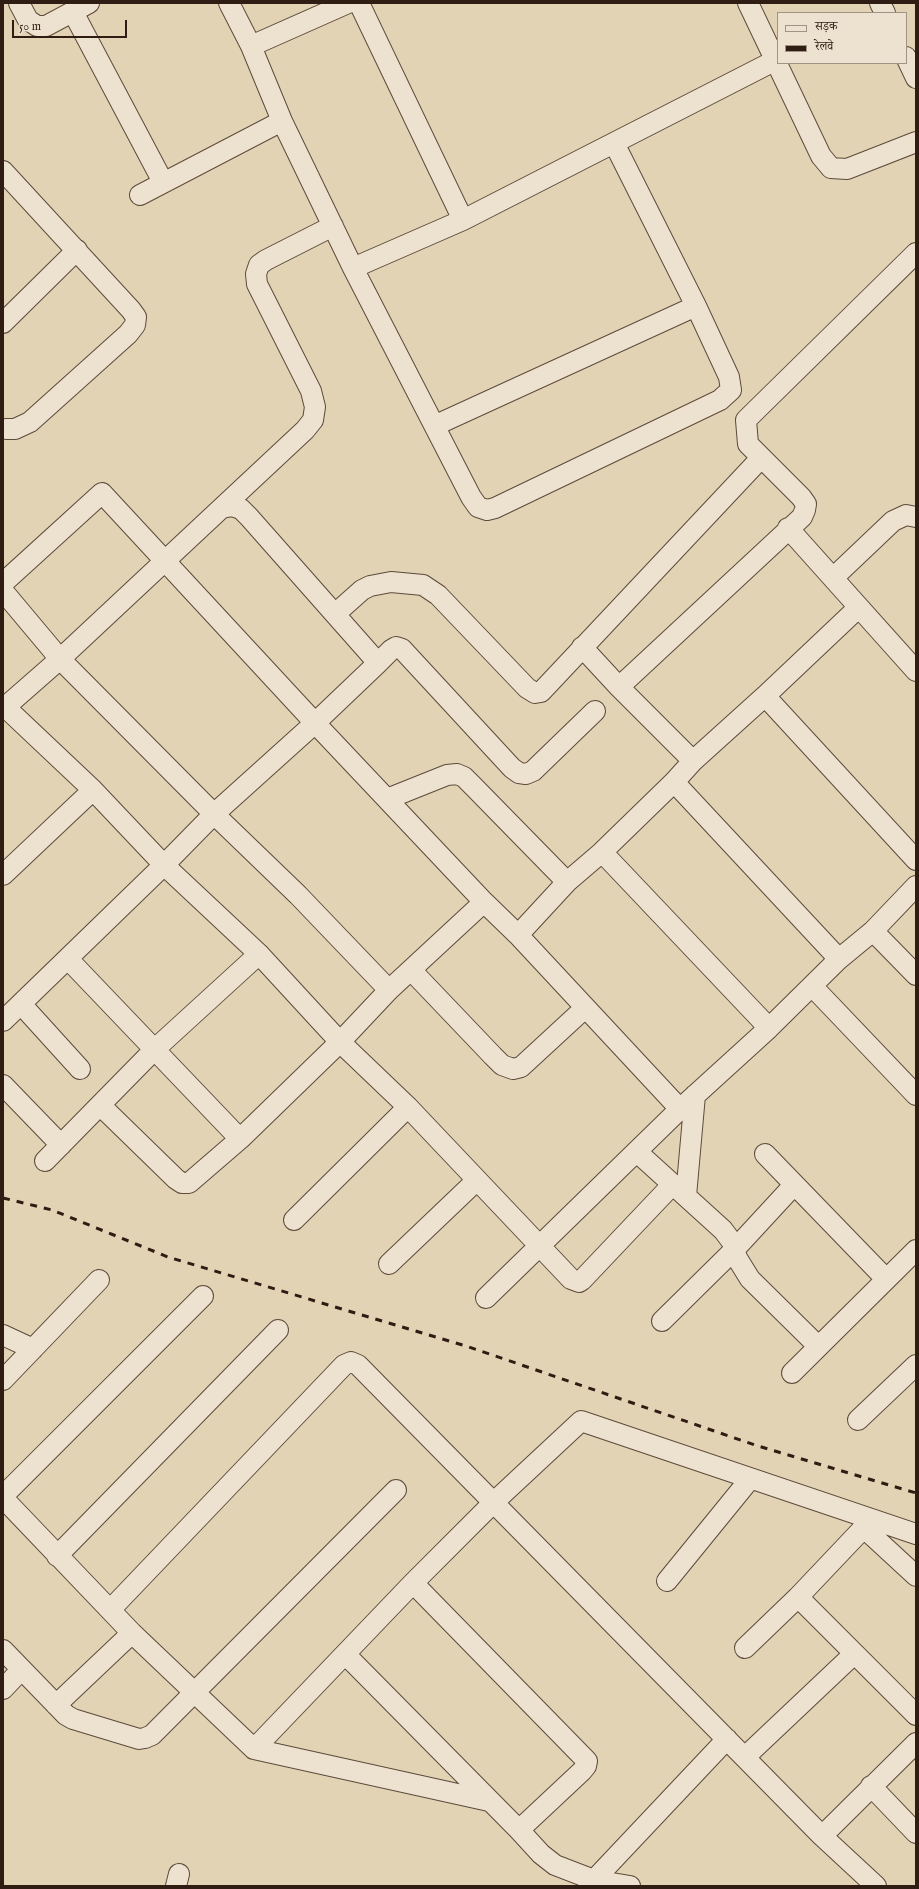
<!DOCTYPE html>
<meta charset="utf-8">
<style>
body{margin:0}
#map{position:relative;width:919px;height:1889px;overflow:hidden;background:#e3d3b5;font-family:"IM FELL English","Noto Serif Devanagari",serif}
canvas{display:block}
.frame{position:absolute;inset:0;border:4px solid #2f1c12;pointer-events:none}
.legend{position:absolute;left:777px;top:12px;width:130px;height:52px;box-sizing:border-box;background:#ede2cf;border:1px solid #a19383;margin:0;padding:5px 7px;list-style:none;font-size:12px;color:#2f1c12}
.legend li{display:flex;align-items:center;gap:8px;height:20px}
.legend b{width:20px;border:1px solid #a19383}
.scale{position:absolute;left:12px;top:20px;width:115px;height:18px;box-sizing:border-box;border:2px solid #2f1c12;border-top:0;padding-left:5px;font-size:12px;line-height:14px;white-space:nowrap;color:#2f1c12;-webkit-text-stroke:3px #ede2cf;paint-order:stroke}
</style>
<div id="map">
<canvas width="919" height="1889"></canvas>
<div class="frame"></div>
<ul class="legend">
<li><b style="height:5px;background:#ede2cf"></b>सड़क</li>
<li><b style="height:5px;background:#2f1c12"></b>रेलवे</li>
</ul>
<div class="scale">50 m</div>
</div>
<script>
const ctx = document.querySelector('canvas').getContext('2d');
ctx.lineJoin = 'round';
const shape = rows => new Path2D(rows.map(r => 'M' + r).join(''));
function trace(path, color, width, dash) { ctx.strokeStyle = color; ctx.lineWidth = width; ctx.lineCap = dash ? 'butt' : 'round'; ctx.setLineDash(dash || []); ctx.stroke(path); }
const minor = shape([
 [19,3,28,20,37,26,46,26,89,3],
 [229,3,251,46,282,121,353,268,471,497,478,507,487,510,495,508,720,400,731,390,729,377,696,306,614,143],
 [359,3,463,220],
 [748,3,821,156,831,168,847,169,916,142],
 [880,3,885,13],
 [73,12,163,182],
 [251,46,348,3],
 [906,57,916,78],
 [3,171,131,310,136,317,135,325,128,334,30,422,15,429,6,429],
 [140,195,282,121],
 [353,268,463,220,776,60],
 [3,323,77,250],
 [436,425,696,306],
 [788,528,916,671],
 [833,578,893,521,906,515,916,517],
 [3,583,102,493,315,723,484,902,518,935,680,1109],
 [3,591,60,659,214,814,298,895,389,990],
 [335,614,362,590,370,586,391,582,423,585,438,595,527,688,535,693,541,692,761,458],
 [378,663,391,650,396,647,402,649,512,768,519,773,526,774,533,771,595,711],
 [619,687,802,517,805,510,806,504,801,497,748,444,746,420,916,253],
 [765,696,916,860],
 [3,705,93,790,164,865,259,954,340,1042,408,1107,571,1279,579,1282,582,1280,673,1184],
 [3,709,60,659,305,430,313,420,315,407,311,391,257,284,256,274,259,265,266,260,333,226],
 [693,761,765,696,858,608],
 [674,782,839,959],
 [387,799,447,775,457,774,464,777,473,786,567,882],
 [602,852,769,1028],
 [3,875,93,790],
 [873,931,916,975],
 [518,935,567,882,602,852,674,782,693,761,619,687,582,647],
 [68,959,240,1139],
 [411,970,493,1056,502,1065,513,1069,521,1067,585,1008],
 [812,986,916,1095],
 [21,1004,80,1069],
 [3,1021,164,865,214,814,315,723,378,663,249,517,241,509,232,506,222,508],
 [3,1085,61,1145],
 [100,1105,176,1179,182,1183,189,1183,240,1139,340,1042,389,990,484,902],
 [637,1152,723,1230,732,1242,737,1258,750,1279,818,1346],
 [765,1154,886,1279],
 [45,1161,155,1049,259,954],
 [686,1196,695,1095],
 [294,1220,408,1107],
 [389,1264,476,1181],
 [486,1298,680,1109,769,1028,839,959,873,931,916,886],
 [662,1321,734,1250,794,1185],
 [3,1335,33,1349],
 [792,1373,916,1250],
 [3,1380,99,1280],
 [858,1420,916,1365],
 [3,1496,203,1296],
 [3,1498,132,1633,254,1749,413,1583,494,1502,581,1421,916,1534],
 [871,1520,798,1597,916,1715],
 [864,1528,916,1576],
 [57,1556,278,1330],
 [667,1581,750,1479],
 [413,1583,587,1761,586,1766,582,1771,519,1830],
 [110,1610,344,1365,351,1362,358,1365,822,1836,876,1886],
 [745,1648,798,1597],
 [3,1650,66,1715,73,1719,139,1739,145,1738,152,1735,396,1490],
 [345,1654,519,1830,541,1854,555,1865,594,1880,630,1886],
 [3,1689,21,1670],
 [56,1705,132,1633],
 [254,1749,489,1801],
 [745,1757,854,1654],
 [871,1786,916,1833],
 [822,1836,916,1743],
 [594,1880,727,1739],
 [176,1886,179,1874]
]);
const rail = shape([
 [3,1198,52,1210,168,1257,469,1347,758,1446,916,1493]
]);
trace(minor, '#5c4a3b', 22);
trace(minor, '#ede2cf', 20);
trace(rail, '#2f1c12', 3, [7, 7]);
</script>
